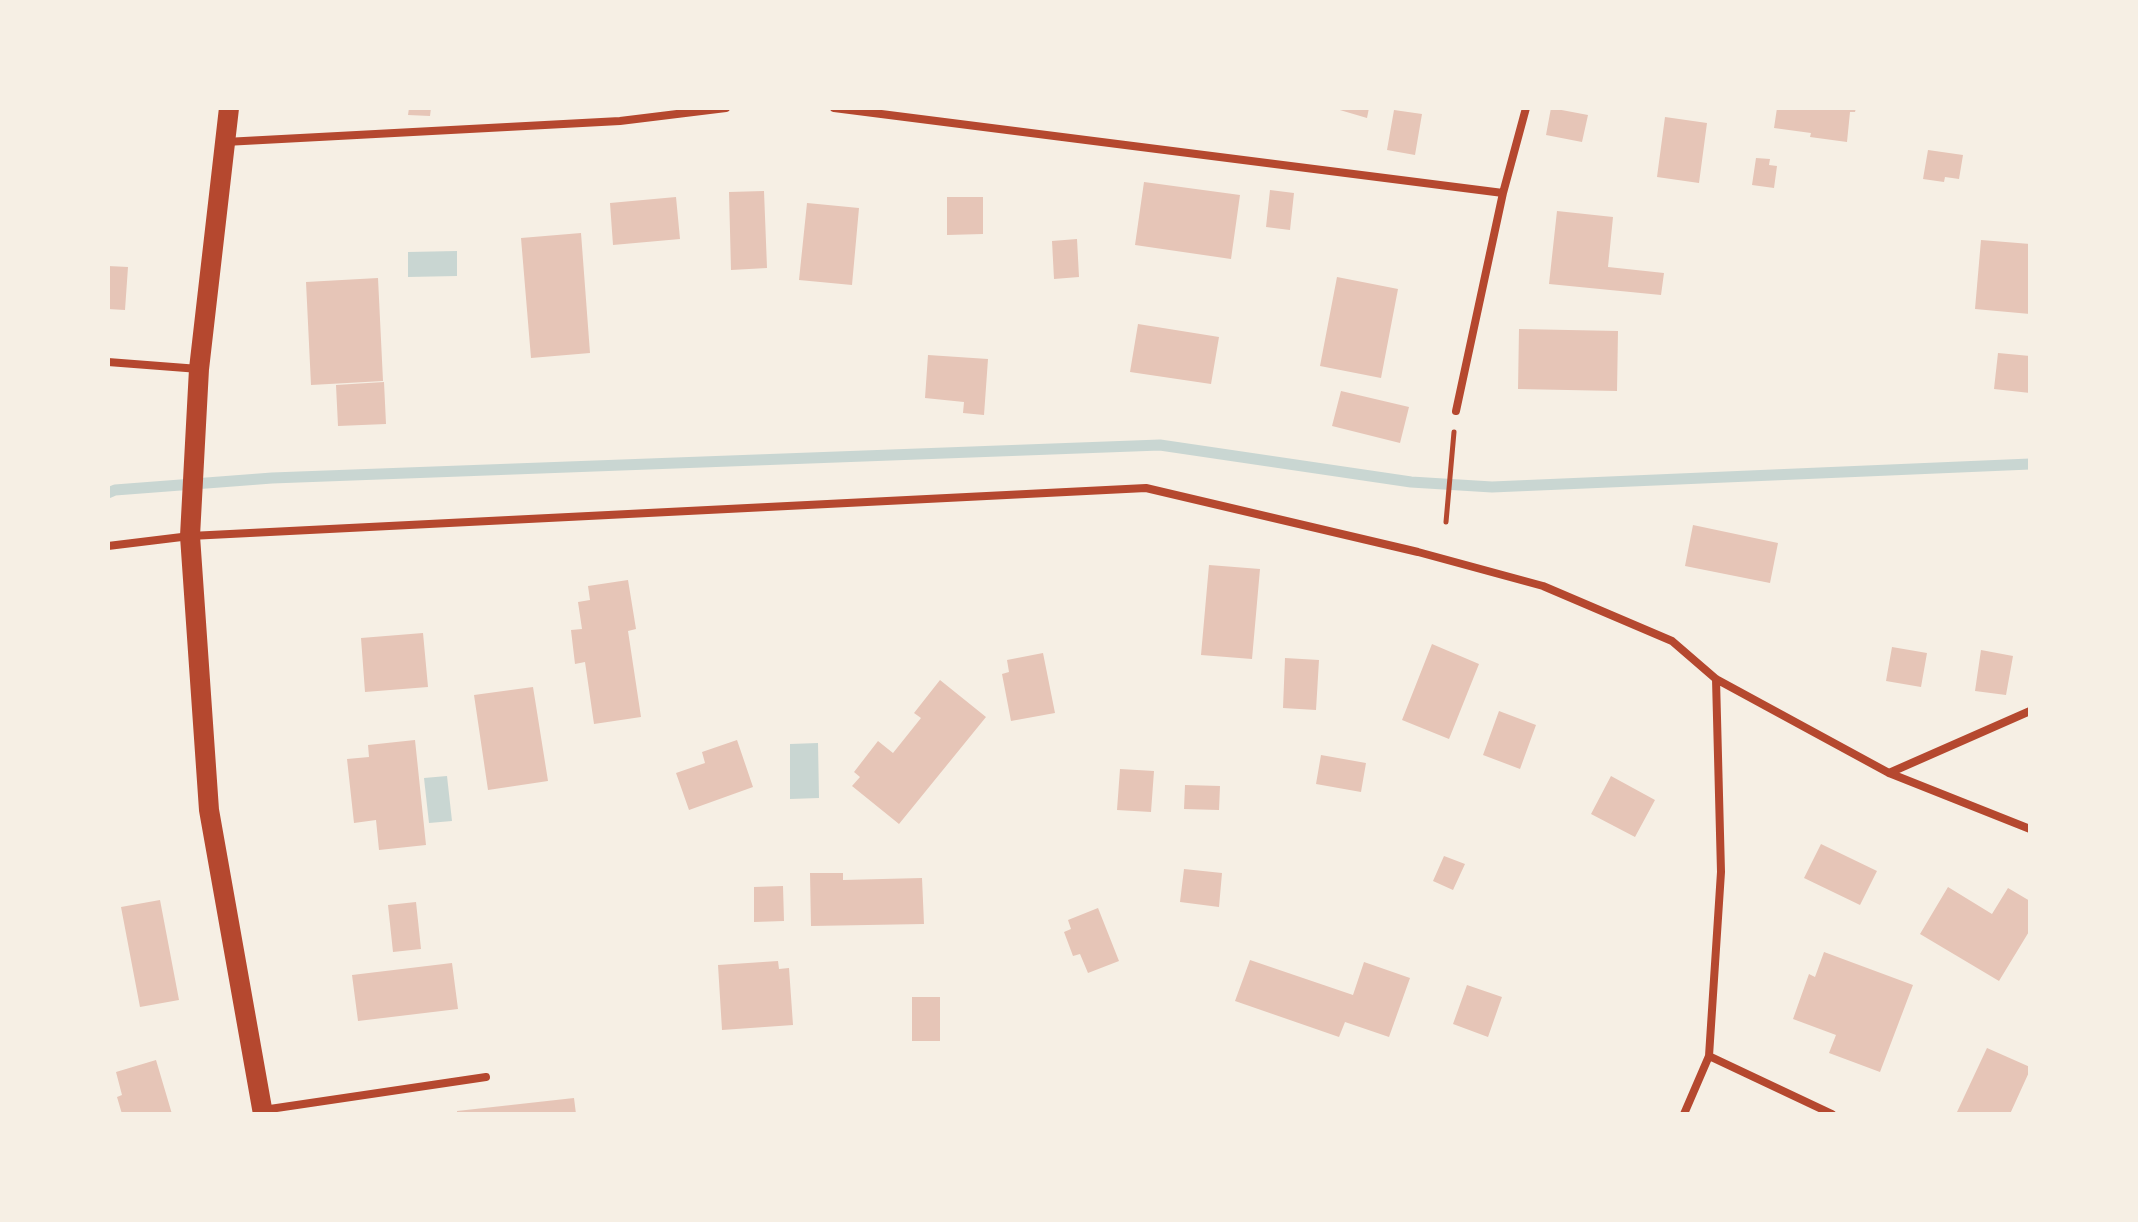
<!DOCTYPE html>
<style>
body{margin:0}
#map{position:relative;width:2138px;height:1222px;overflow:hidden;background:#f6efe4;font-family:"Alegreya Sans",sans-serif}
canvas{display:block}
.frame{position:absolute;inset:0;border:110px solid #f6efe4;pointer-events:none}
</style>
<div id="map">
<canvas width="2138" height="1222"></canvas>
<div class="frame"></div>
</div>
<script>
const ctx = document.querySelector('canvas').getContext('2d');
ctx.lineJoin = 'round';
function paint(path, color) { ctx.fillStyle = color; ctx.fill(path, 'evenodd'); }
const shape = rows => new Path2D(rows.map(r => 'M' + r).join(''));
function trace(path, color, width, dash) { ctx.strokeStyle = color; ctx.lineWidth = width; ctx.lineCap = dash ? 'butt' : 'round'; ctx.setLineDash(dash || []); ctx.stroke(path); }
const water = shape([
 [457,251,457,276,408,277,408,252],
 [818,743,819,798,790,799,790,744],
 [447,776,452,821,429,823,424,778]
]);
const stream = shape([
 [108,493,115,490,272,478,1160,445,1411,482,1492,487,2030,464]
]);
const building = shape([
 [409,108,431,108,430,116,408,115],
 [1333,108,1369,108,1367,118],
 [1551,108,1588,115,1582,142,1546,135],
 [1777,108,1856,108,1855,112,1850,112,1847,142,1810,137,1811,133,1774,128],
 [1394,110,1422,114,1415,155,1387,150],
 [1665,117,1707,123,1699,183,1657,177],
 [1928,150,1963,155,1959,179,1945,177,1944,182,1923,179],
 [1756,158,1770,159,1769,165,1777,166,1774,188,1752,185],
 [1144,182,1240,195,1231,259,1135,245],
 [1270,190,1294,193,1290,230,1266,227],
 [764,191,767,268,731,270,729,192],
 [676,197,680,239,613,245,610,203],
 [947,197,983,197,983,234,947,235],
 [807,203,859,208,852,285,799,280],
 [1557,211,1613,217,1608,267,1664,273,1661,295,1549,284],
 [581,233,590,353,531,358,521,238],
 [1077,239,1079,277,1054,279,1052,241],
 [1981,240,2030,244,2030,314,1975,309],
 [108,266,128,267,125,310,108,309],
 [1337,277,1398,289,1381,378,1320,366],
 [378,278,383,381,311,385,306,282],
 [1138,324,1219,337,1211,384,1130,372],
 [1519,329,1618,331,1617,391,1518,389],
 [1998,353,2030,356,2030,393,1994,389],
 [928,355,988,359,984,415,963,413,964,402,925,398],
 [384,382,386,424,338,426,336,385],
 [1341,391,1409,407,1400,443,1332,426],
 [1693,525,1778,543,1770,583,1685,566],
 [1209,565,1260,569,1252,659,1201,655],
 [628,580,636,629,628,631,641,717,594,724,585,662,575,664,571,630,582,629,578,602,590,600,588,586],
 [423,633,428,687,365,692,361,638],
 [1432,644,1479,664,1449,739,1402,720],
 [1892,647,1927,653,1921,687,1886,681],
 [1981,650,2013,656,2006,695,1975,691],
 [1043,653,1055,713,1011,721,1002,674,1009,672,1007,660],
 [1285,658,1319,660,1316,710,1283,708],
 [940,680,986,717,899,824,852,786,860,777,854,772,878,741,893,753,921,718,914,713],
 [533,687,548,781,488,790,474,695],
 [1499,711,1536,725,1520,769,1483,755],
 [415,740,426,845,379,850,376,820,354,823,347,759,369,757,368,745],
 [737,740,753,787,689,810,676,773,705,763,702,752],
 [1321,755,1366,763,1361,792,1316,784],
 [1120,769,1154,771,1151,812,1117,810],
 [1611,776,1655,800,1635,837,1591,814],
 [1185,785,1220,786,1219,810,1184,809],
 [1821,844,1877,871,1860,905,1804,878],
 [1444,856,1465,864,1453,890,1433,881],
 [1184,869,1222,873,1219,907,1180,902],
 [810,873,843,873,843,880,922,878,924,924,811,926],
 [783,886,784,921,754,922,754,887],
 [1948,887,1992,914,2008,888,2030,901,2030,930,1999,981,1920,934],
 [160,900,179,1000,140,1007,121,907],
 [416,902,421,949,393,952,388,905],
 [1098,908,1119,961,1088,973,1080,954,1073,956,1064,932,1071,929,1068,920],
 [1824,952,1913,985,1880,1072,1829,1053,1836,1035,1793,1019,1809,974,1815,977],
 [1250,960,1353,995,1364,962,1410,978,1389,1037,1345,1022,1339,1037,1235,1001],
 [778,961,779,969,789,968,793,1025,722,1030,718,965],
 [452,963,458,1009,358,1021,352,975],
 [1467,985,1502,997,1488,1037,1453,1024],
 [912,997,940,997,940,1041,912,1041],
 [1987,1048,2030,1067,2030,1070,2010,1114,1961,1114,1957,1112],
 [156,1060,172,1114,122,1114,117,1097,122,1095,116,1072],
 [574,1098,576,1114,457,1114,457,1111]
]);
const path = shape([
 [1446,522,1454,432]
]);
const minor = shape([
 [834,108,1503,193],
 [225,142,620,121,726,108],
 [108,362,199,369],
 [1456,411,1503,193,1526,108],
 [108,546,190,536,1146,488,1418,552,1543,586,1672,641,1716,679,1889,773,2030,829],
 [1889,773,2030,711],
 [1709,1056,1832,1114],
 [263,1110,486,1077],
 [1684,1114,1709,1056,1721,872,1716,679]
]);
const primary = shape([
 [229,108,199,369,190,536,209,810,263,1114]
]);
paint(water, '#c9d6d2');
trace(stream, '#c9d6d2', 11);
paint(building, '#e6c5b7');
trace(path, '#b5482f', 5);
trace(minor, '#b5482f', 8);
trace(primary, '#b5482f', 20);
</script>
